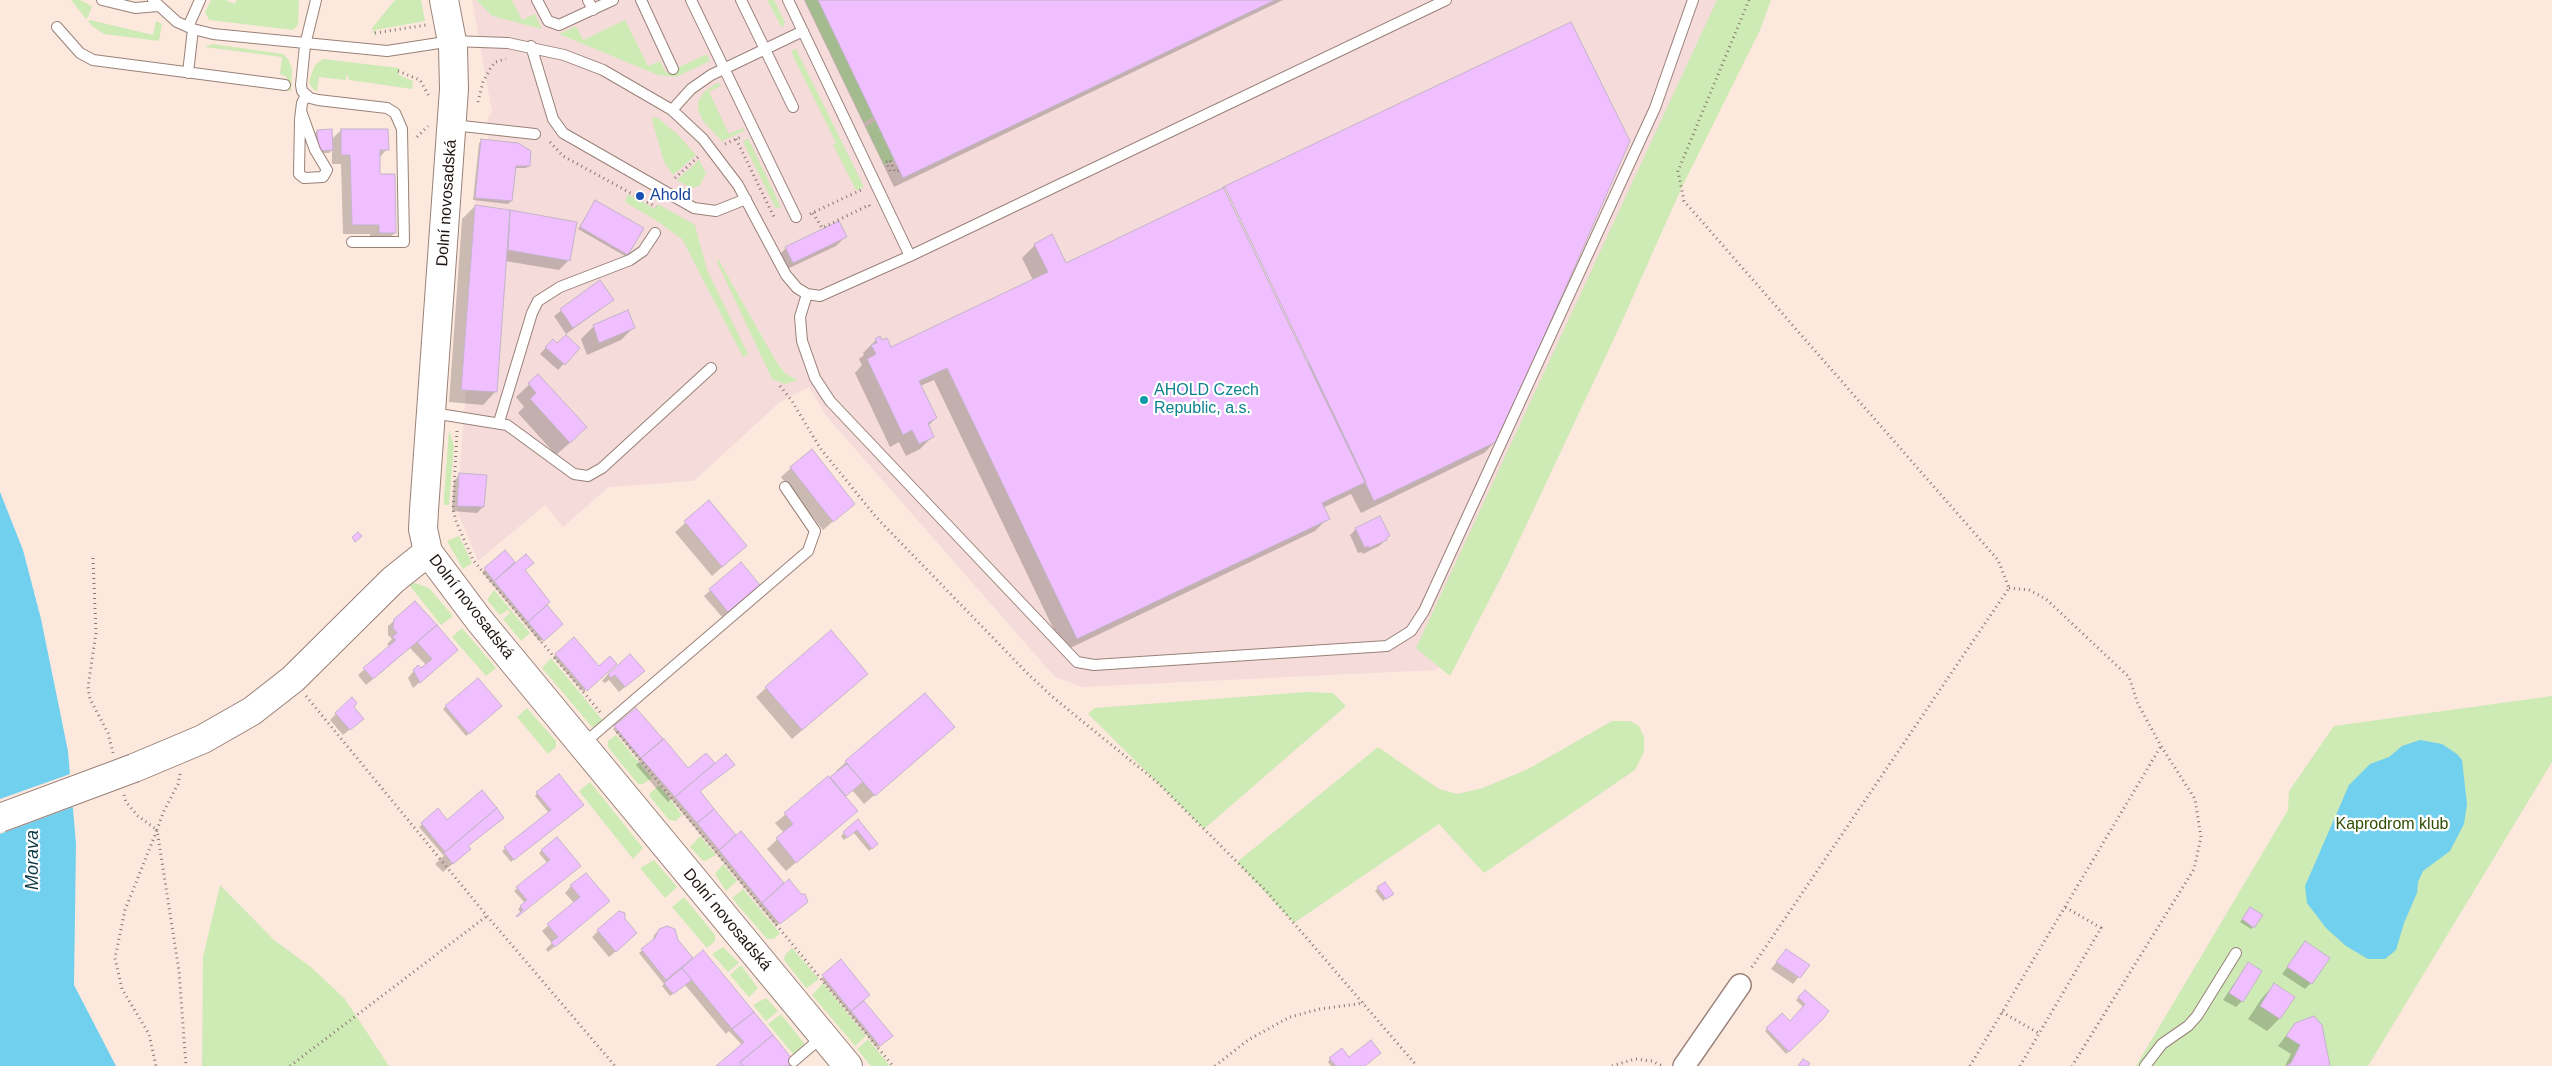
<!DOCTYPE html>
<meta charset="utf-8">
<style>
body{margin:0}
canvas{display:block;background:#fde8de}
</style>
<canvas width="2552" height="1066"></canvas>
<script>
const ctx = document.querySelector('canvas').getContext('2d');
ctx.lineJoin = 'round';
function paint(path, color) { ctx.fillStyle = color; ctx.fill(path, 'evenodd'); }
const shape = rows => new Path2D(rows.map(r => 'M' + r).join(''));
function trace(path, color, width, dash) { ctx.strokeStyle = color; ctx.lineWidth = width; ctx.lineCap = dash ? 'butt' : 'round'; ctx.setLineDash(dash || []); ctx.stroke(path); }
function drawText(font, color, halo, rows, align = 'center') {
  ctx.font = font + ' Arial,sans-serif'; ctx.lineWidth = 4.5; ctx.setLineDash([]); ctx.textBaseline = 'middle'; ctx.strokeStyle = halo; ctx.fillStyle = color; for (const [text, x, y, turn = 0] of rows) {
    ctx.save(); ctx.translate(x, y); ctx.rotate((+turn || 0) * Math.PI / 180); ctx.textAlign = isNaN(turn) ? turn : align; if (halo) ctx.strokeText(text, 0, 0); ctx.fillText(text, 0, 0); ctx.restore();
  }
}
const industrial = shape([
 [472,0,1736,0,1444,664,1435,670,1082,687,1055,677,827,417,809,387,780,402,694,481,609,487,563,527,545,505,478,561,458,513,457,506,466,390,461,390,475,205,481,139,488,140,487,120,492,112]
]);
const green = shape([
 [71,0,80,0,92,6,88,17,86,19],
 [211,0,226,0,234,4,237,0,299,0,298,25,293,30,209,20,205,12],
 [395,0,421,0,425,21,375,30,375,37,372,28],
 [476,0,512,0,522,20,535,14,542,29,492,16],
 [767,0,774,0,785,22,782,28],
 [805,0,818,0,874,116,864,123],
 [1717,0,1771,0,1760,30,1681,189,1619,328,1507,566,1450,676,1416,648],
 [90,20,153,35,156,21,162,24,159,41,104,34,92,26,88,21],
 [625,20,648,66,660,61,666,73,707,54,710,61,676,77,658,75,559,34,576,26,583,40],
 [213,44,283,54,288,59,292,68,291,91,285,90,287,77,280,74,282,57,205,47],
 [796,49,864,187,856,190,833,145,836,143,793,56,792,50],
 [323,59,399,68,399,75,413,81,412,89,349,80,347,73,346,80,319,77,317,91,314,90,309,83,311,75,315,65],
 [717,83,722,85,709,92,729,134,743,128,744,131,722,141,703,121,698,110,698,102,704,92],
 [653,117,658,118,678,135,696,155,673,175,664,162,652,120],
 [876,120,895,160,884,165,866,127],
 [748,138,781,207,776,209,743,142],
 [699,160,706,173,700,185,693,188,689,187,677,180],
 [628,194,655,209,658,204,695,225,707,270,748,354,743,357,682,239,654,219,625,202],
 [718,259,777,363,786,374,798,380,785,384,772,379,717,262],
 [449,430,454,446,449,505,444,505,444,496],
 [459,536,472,563,463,569,447,541],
 [415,583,429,588,453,616,441,625,410,586,411,584],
 [494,590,530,633,521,641,503,619,510,613,508,610,500,615,487,600],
 [462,628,496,668,486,676,452,637],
 [551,658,604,722,596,727,592,727,542,668],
 [1306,692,1333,693,1346,706,1204,829,1088,714,1094,708],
 [2552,696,2552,762,2368,1066,2136,1066,2288,810,2289,791,2334,726],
 [527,708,556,741,556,747,548,754,517,717],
 [1612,721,1630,721,1639,726,1644,737,1644,752,1635,770,1484,873,1439,824,1294,923,1237,862,1378,747,1439,789,1457,794,1483,788,1528,769],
 [616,735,652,778,643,784,638,784,608,747,608,741],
 [590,782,643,848,633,859,579,791],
 [659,785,682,815,676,821,669,820,650,797,649,794],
 [700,836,716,855,705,861,702,860,690,847],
 [654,860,677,887,665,898,640,868],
 [723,864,737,881,726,891,715,874],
 [220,885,274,940,311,967,345,999,389,1066,202,1066,203,957],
 [743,889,780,933,774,939,767,939,732,898],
 [684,897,715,935,715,941,707,948,672,907],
 [723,947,739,963,728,972,712,954],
 [792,948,819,979,808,987,806,988,784,960,785,955],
 [741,965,758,988,749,997,730,975],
 [823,983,866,1036,855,1046,812,995],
 [766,998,778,1011,766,1021,753,1005],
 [781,1014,804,1043,803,1048,794,1055,768,1024],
 [868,1039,890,1066,871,1066,857,1049]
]);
const water = shape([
 [0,492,23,550,41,619,68,751,76,844,74,985,116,1066,0,1066],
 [2420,740,2442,744,2457,754,2462,760,2467,804,2464,824,2450,851,2423,871,2418,882,2417,893,2404,923,2396,950,2385,959,2368,959,2346,946,2326,928,2307,903,2305,886,2349,785,2370,764,2389,757,2402,746]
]);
const pier = shape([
 [73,773,75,806,0,834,0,799]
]);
const shadow = shape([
 [804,0,1283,0,894,187],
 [341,130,387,149,379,158,379,176,395,233,385,242,370,242,370,234,343,234,341,164,332,164,332,150,329,153,315,153,314,134,317,131,331,140],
 [482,141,529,166,526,168,514,168,511,201,508,204,473,200,479,143],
 [593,205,628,253,625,256,578,229],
 [475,206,575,223,569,260,559,270,505,261,495,392,483,405,449,402,462,219],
 [845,237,836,246,783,271,776,258,786,248],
 [1035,245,1066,265,1497,440,1484,453,1361,513,1351,494,1323,508,1328,518,1315,531,1064,651,934,380,920,386,936,418,928,426,933,436,920,449,906,456,899,442,890,447,855,373,862,365,859,359,864,355,863,353,876,340,891,349,1033,280,1022,258],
 [600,282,613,300,566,334,554,316],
 [594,326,634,327,621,340,587,355,581,339],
 [553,340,557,345,578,348,558,370,540,354],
 [538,376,573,440,556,455,518,413,524,407,516,397],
 [791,468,853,504,823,530,781,477],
 [460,474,483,507,477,513,452,511,454,481],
 [709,502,746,546,712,576,675,532],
 [1356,529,1385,539,1386,540,1379,546,1363,554,1362,552,1358,553,1350,535],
 [504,552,524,570,546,605,562,624,540,642,482,572],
 [741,564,752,591,722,617,704,596],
 [415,603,456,650,413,688,408,678,418,666,421,670,426,665,410,648,366,685,358,675,390,647,387,644,392,639,388,635,388,626],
 [574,639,599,667,613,667,583,692,553,657],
 [644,671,619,692,609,680,605,683,602,681,608,674],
 [857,683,792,739,756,697,766,688],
 [925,694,953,727,864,804,852,790,845,797,846,820,786,871,767,849,784,833,775,823,837,773,836,771,846,762],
 [446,706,497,709,466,736,443,709],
 [636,709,688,770,706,754,714,765,699,792,736,836,740,833,784,885,803,904,776,926,671,799,668,802,636,765,640,761,613,729],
 [336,714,362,719,343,735,330,720],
 [482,792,503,817,467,847,470,849,443,872,435,864,444,856,419,827,438,810,447,822],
 [537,793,580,807,511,862,502,851,549,813,535,796],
 [858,820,877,844,869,851,853,832,844,840,841,836],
 [542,850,579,866,521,913,518,909,525,903,514,891,548,864,539,853],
 [571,886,602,907,548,952,546,949,552,943,542,931,574,903,565,893],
 [1378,888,1389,897,1383,901,1375,891],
 [2248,911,2253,927,2251,929,2240,922],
 [624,919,630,939,609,957,592,937,598,931],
 [661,928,677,941,688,964,796,1066,717,1066,742,1045,729,1031,726,1034,685,985,670,996,662,986,664,984,639,953,653,941,654,935],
 [2305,943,2311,983,2305,989,2282,974],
 [1786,950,1808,965,1793,984,1771,969],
 [841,961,862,1001,891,1036,877,1048,821,979],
 [2248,963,2242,1001,2236,1007,2223,1000],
 [2274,985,2279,1019,2267,1031,2248,1019,2262,998],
 [1805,992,1822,1019,1786,1054,1765,1031,1782,1015,1790,1022,1803,1007,1796,1000],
 [2295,1024,2328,1066,2285,1066,2291,1054,2278,1046],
 [1330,1059,1349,1059,1364,1066,1331,1066,1328,1062]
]);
const building = shape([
 [818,0,1275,0,903,178,818,0],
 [1571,22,1630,141,1498,441,1374,501,1223,187,1571,22],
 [332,129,333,150,318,151,317,130,332,129],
 [341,129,388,129,389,150,380,150,380,174,395,174,396,233,379,233,379,225,352,225,350,155,341,155,341,129],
 [481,139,518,143,531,151,530,166,516,166,512,201,475,198,481,139],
 [1225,187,1366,482,1322,503,1330,519,1077,639,947,368,919,381,937,418,928,423,934,437,919,444,912,430,903,435,867,359,876,354,871,345,877,343,875,339,880,336,882,340,887,338,891,347,1048,272,1034,244,1052,234,1066,263,1225,187],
 [595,200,644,228,628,255,580,227,595,200],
 [475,205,510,210,497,392,461,390,475,205],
 [510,210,577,222,570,261,508,250,510,210],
 [839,221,847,237,793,263,785,247,839,221],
 [600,280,614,300,573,328,560,309,600,280],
 [628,310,635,328,599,343,593,325,628,310],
 [566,335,580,348,565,365,545,347,553,339,557,343,566,335],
 [538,374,587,427,570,443,530,399,536,393,528,383,538,374],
 [812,449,855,504,833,522,790,467,812,449],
 [459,473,487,475,484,507,457,506,459,473],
 [709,500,747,546,722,567,684,521,709,500],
 [1380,516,1390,536,1386,538,1387,540,1369,548,1368,546,1365,548,1355,528,1380,516],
 [358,532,362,536,355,542,352,537,358,532],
 [505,550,515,562,494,581,484,568,505,550],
 [526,554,534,563,525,570,550,602,528,622,494,581,526,554],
 [741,562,760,585,728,612,709,589,741,562],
 [415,601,437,625,373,679,363,668,396,640,392,637,397,633,393,628,394,619,415,601],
 [547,605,563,624,544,641,528,622,547,605],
 [437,625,458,650,420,683,413,670,418,665,421,668,432,659,417,642,437,625],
 [831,630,868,674,802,730,765,687,831,630],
 [574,637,599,666,610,656,617,664,587,691,555,654,574,637],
 [630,654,645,671,625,687,615,675,611,678,608,674,630,654],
 [478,678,502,706,469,734,445,706,478,678],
 [925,693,955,727,875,796,845,761,925,693],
 [352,697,357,703,354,707,364,719,350,730,335,713,352,697],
 [636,708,663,739,641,758,614,726,636,708],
 [664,739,688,768,706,753,715,763,675,797,641,758,664,739],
 [726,754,735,765,700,791,714,809,697,823,675,797,726,754],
 [847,764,863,782,846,796,830,777,847,764],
 [559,774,584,805,514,860,504,847,551,810,536,792,559,774],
 [828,776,858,811,796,863,776,838,793,824,784,813,828,776],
 [482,790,497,808,445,852,421,823,438,808,447,820,482,790],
 [497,808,504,818,468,846,471,849,453,864,444,853,497,808],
 [714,809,736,835,719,850,697,823,714,809],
 [858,819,878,844,872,849,857,830,847,838,843,832,858,819],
 [741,831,784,883,762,903,719,850,741,831],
 [557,837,581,866,517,917,516,916,523,910,520,906,527,900,516,887,550,860,541,850,557,837],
 [586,873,610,901,555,947,551,942,558,937,547,924,580,897,570,885,586,873],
 [789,879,801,894,805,894,808,902,780,924,762,903,789,879],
 [1385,882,1394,894,1386,899,1377,887,1385,882],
 [2250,907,2263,915,2254,928,2242,919,2250,907],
 [619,911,625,913,625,919,637,933,616,952,597,930,619,911],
 [667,926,675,929,678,940,693,958,666,980,641,949,655,938,659,929,667,926],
 [2305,941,2330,958,2312,984,2287,967,2305,941],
 [1786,949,1810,965,1800,978,1776,962,1786,949],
 [703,950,754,1012,732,1029,682,968,703,950],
 [841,959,870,995,851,1011,822,975,841,959],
 [2248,962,2262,971,2243,1002,2229,993,2248,962],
 [682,968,692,980,673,994,664,983,682,968],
 [2274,983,2295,997,2280,1019,2260,1006,2274,983],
 [1805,990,1829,1011,1823,1019,1789,1052,1766,1028,1782,1013,1790,1021,1805,1004,1798,997,1805,990],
 [864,1001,893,1036,880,1046,851,1011,864,1001],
 [754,1012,773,1035,740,1062,743,1066,716,1066,744,1042,732,1029,754,1012],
 [2314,1016,2322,1025,2330,1066,2286,1066,2291,1063,2300,1045,2286,1036,2295,1023,2314,1016],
 [773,1035,798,1066,743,1066,740,1062,773,1035],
 [1371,1040,1381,1053,1365,1066,1336,1066,1329,1058,1342,1048,1349,1057,1371,1040],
 [1803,1059,1810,1063,1808,1066,1798,1066,1803,1059]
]);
const path = shape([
 [1749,0,1678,171,1684,201,1998,560,2009,588,1750,970],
 [375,33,426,25],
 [398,71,420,80,430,98],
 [478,102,483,82,490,69,495,62,506,59],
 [417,137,428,126],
 [736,139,774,217],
 [550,142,563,156,656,207],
 [725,144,743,136],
 [890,171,886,162,890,160,895,172,900,170],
 [675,178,698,157],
 [813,213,822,228,869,205,870,207],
 [810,214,863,189],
 [780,386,792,401,820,448,876,517,1028,674,1055,699,1157,782,1267,892,1417,1066],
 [457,431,453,509,456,521,473,560,600,712],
 [93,558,96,633,88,687,90,699,108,733,113,753],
 [2009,588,2029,590,2046,599,2129,677,2138,704,2161,746,2195,799,2201,837,2194,869,2072,1066],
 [306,696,487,916,615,1066],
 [617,732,893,1066],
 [180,774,178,784,163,813,157,830,179,971,186,1066],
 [124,795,126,802,138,816,157,830,125,910,115,958,122,989,149,1034,156,1066],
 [2002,1012,2040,1034],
 [290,1066,487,916],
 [1215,1066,1248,1040,1290,1017,1320,1009,1364,1003],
 [1612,1066,1635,1059,1652,1061,1662,1066],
 [1970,1066,2161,746],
 [2020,1066,2101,928,2065,907]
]);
const lane = shape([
 [102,0,135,8,158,6],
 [153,0,177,22,193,29,213,34,387,51,452,41,508,43,564,55,603,70,672,110,703,139,738,185,786,275,797,288,807,294,820,296,910,256,1446,0],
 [316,0,305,45,301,85,302,91,310,98,318,100,387,108,395,113,402,129,404,242,352,242],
 [537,0,548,21,559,25,613,0],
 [588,0,593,10],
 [641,0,673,69],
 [691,0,796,217],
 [741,0,793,107],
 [788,0,910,256],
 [57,27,80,53,93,60,285,85],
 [188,27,200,0],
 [531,46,553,119,563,133,694,208,716,211,746,199],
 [188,73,193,29],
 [672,110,691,89,711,75,803,31],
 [301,111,315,150,327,170,323,177,304,178,299,174,300,119,302,103,306,95],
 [453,125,535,134],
 [807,294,800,317,802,341,815,378,830,401,1077,662,1094,665,1387,646,1411,631,1424,611,1655,108,1693,0],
 [433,413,507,425,574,474,588,476,602,468,711,368],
 [499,422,532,313,538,301,560,287,630,260,643,251,655,233],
 [583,744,808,551,815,531,785,487],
 [794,1061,822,1037],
 [2145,1066,2162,1044,2188,1026,2197,1016,2236,953]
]);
const street = shape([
 [1684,1066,1740,985]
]);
const secondary = shape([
 [444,0,453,47,454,89,424,510,423,529,428,552,479,620,848,1066],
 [134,768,203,739,252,711,293,679,393,580,428,552]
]);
const secondaryBridge = shape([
 [0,818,134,768]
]);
const markers = [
 [640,196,5,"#1a4fb4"],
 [1144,400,5,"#0f9aa8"]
];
const transitNames = [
 ["Ahold",650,196]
];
const streetNames = [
 ["Dolní novosadská",447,203,-86],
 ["Dolní novosadská",471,607,52],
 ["Dolní novosadská",727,920,50]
];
const cultureNames = [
 ["AHOLD Czech",1154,391],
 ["Republic, a.s.",1154,409]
];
const parkNames = [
 ["Kaprodrom klub",2392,825]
];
const waterNames = [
 ["Morava",33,860,-90]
];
paint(industrial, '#f6dbdb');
paint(green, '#ceeab5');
paint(water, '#72d0ef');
paint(pier, '#fde8de');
paint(shadow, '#0003');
paint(building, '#efbfff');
trace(building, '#c4b4c9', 1);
trace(lane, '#998177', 12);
trace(street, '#998177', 24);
trace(secondary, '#998177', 30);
trace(path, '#867770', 3, [1, 4]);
trace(lane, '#fff', 10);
trace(street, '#fff', 21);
trace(secondary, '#fff', 28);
trace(secondaryBridge, '#998177', 30, []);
trace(secondaryBridge, '#fff', 28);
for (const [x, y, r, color] of markers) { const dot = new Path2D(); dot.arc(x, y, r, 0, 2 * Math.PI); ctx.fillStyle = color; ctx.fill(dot); trace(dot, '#fff', 2); }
drawText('16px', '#164399', '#fff', transitNames, 'left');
drawText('16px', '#1e1511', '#fff', streetNames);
drawText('16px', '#0d838f', '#fff', cultureNames, 'left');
drawText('16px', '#304e02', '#fff', parkNames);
drawText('italic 18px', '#0c3846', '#fff', waterNames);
</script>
